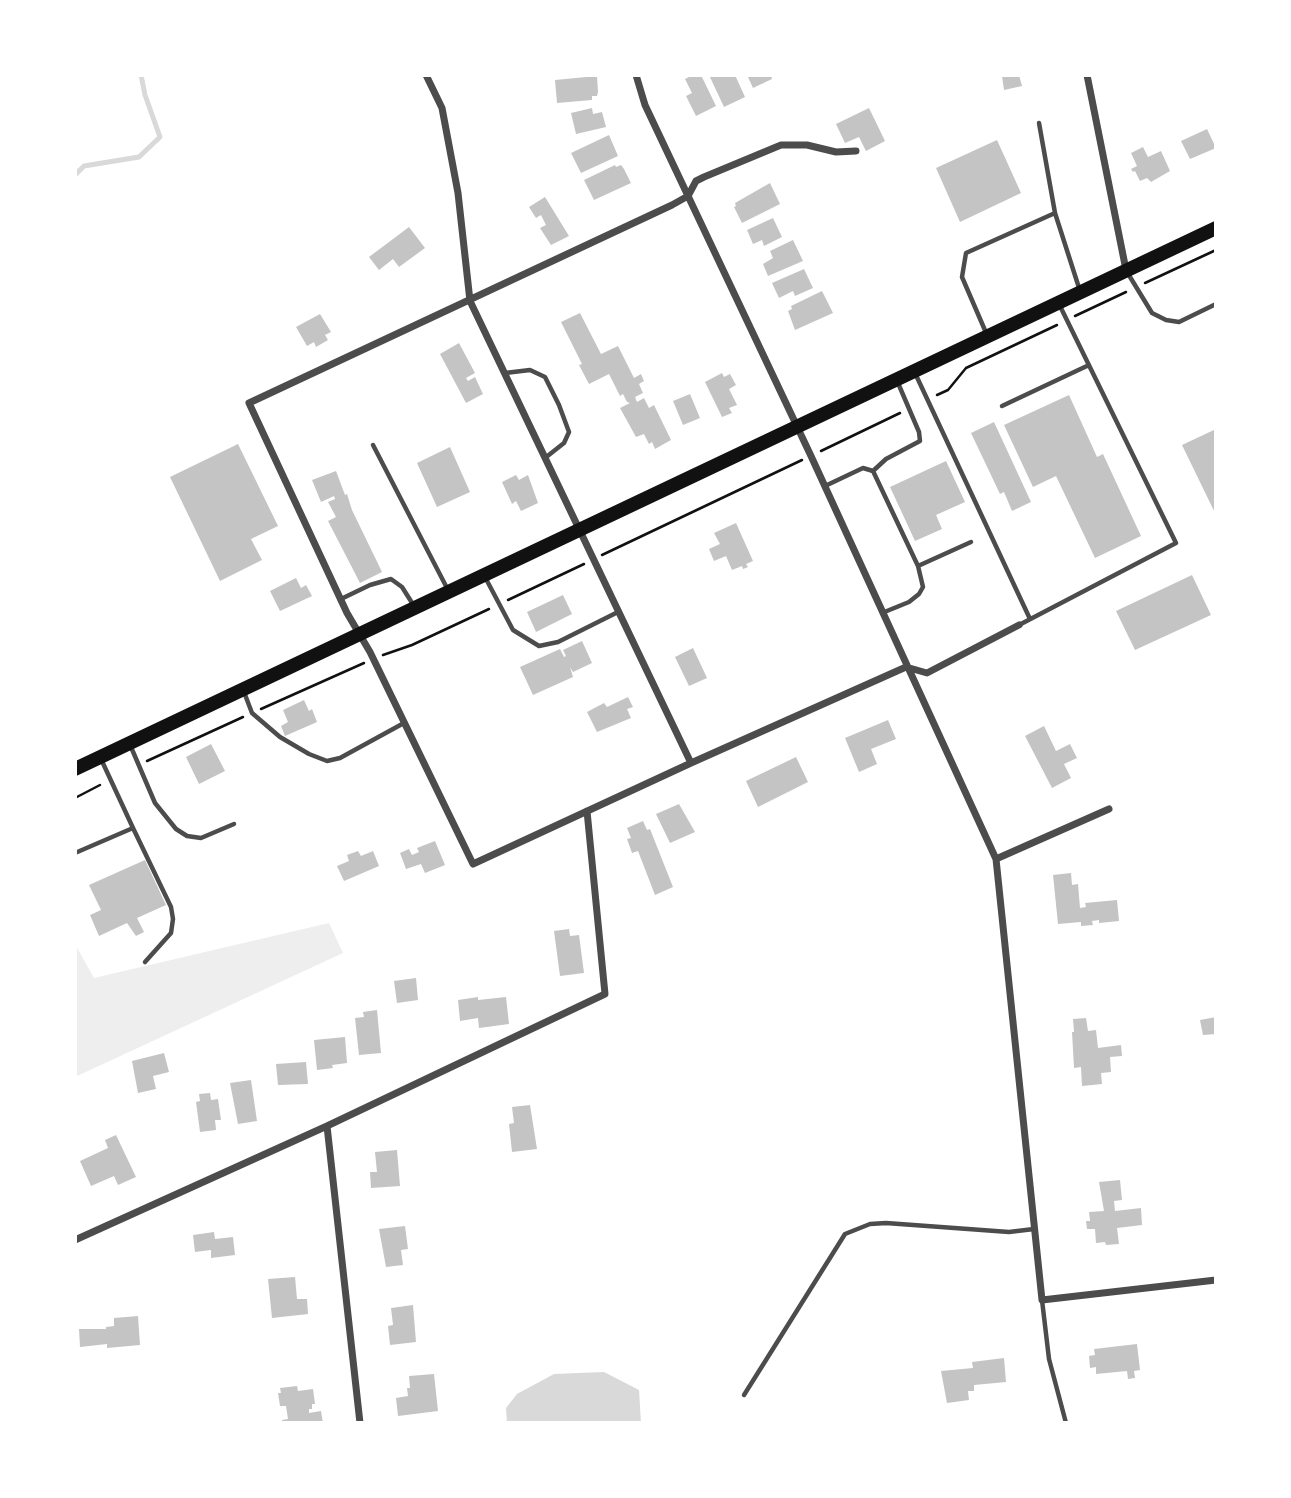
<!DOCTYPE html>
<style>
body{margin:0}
#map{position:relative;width:1291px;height:1498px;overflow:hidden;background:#fff;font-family:Arial,sans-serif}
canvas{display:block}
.frame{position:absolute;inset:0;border:77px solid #fff;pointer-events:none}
</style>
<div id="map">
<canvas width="1291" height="1498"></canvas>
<div class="frame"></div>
</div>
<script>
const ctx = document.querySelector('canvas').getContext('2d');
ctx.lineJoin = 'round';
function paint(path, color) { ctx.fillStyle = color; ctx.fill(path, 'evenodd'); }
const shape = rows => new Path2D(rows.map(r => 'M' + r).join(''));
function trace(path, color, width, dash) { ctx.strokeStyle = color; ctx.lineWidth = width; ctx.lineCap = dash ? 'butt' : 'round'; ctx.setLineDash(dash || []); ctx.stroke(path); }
const green = shape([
 [329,923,343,953,75,1077,75,944,94,978]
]);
const water = shape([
 [604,1372,639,1390,641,1423,507,1423,506,1408,517,1394,554,1374]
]);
const stream = shape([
 [75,175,84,166,139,157,160,137,145,95,141,75]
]);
const building = shape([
 [693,75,701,75,716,106,696,116,686,96,692,93,685,79],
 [709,75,735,75,745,97,724,107],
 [747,75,771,75,772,79,753,88],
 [1019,75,1022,86,1004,90,1002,76],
 [597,76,598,92,597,96,592,96,592,100,557,103,555,80],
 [592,108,593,114,602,112,606,127,576,134,571,113],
 [869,108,885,141,866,151,859,137,845,143,836,124],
 [1207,129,1216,148,1190,159,1181,141],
 [609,135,618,156,581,173,571,153],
 [997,140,1021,193,960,222,936,168],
 [1143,147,1148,157,1161,151,1170,171,1151,182,1147,178,1140,181,1135,171,1133,172,1131,169,1137,166,1131,153],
 [615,165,616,167,621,165,624,169,631,183,594,200,584,180],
 [770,183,780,204,742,223,734,207,736,206,735,203],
 [545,197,569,236,551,245,540,228,546,225,541,215,536,218,529,207],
 [773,218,782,237,764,246,762,240,753,244,747,230],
 [409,227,425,248,399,267,393,259,379,270,369,257],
 [793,240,803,261,768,276,763,264,773,258,770,251],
 [804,269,813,288,795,296,793,291,779,298,772,283],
 [822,291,833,313,795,330,788,311,792,309,791,306],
 [580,313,601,354,618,346,634,378,641,374,644,381,639,384,643,393,635,397,637,402,644,398,649,408,654,405,671,440,655,449,652,442,649,444,644,434,636,437,620,408,630,403,627,402,623,394,620,396,609,374,589,384,579,365,582,364,561,322],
 [320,314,331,332,325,335,328,340,316,347,314,342,307,346,296,327],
 [459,343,475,373,466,378,468,381,475,377,483,394,466,403,440,354],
 [722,373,724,377,730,374,736,385,729,389,737,405,729,408,732,413,722,417,705,382],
 [690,394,700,418,683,425,673,401],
 [1069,395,1097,457,1103,454,1141,536,1095,558,1056,476,1033,487,1004,425],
 [994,422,1031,502,1012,511,1004,492,1000,494,971,433],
 [1216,429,1216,515,1182,445],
 [238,444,278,526,251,539,262,560,220,581,170,477],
 [450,447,470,492,437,507,417,463],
 [946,461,965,502,936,515,942,529,915,541,890,487],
 [336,471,345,495,347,494,352,510,382,572,360,583,328,521,336,517,328,502,335,499,334,496,321,502,312,480],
 [516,475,519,480,528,475,538,503,521,511,516,501,512,504,502,482],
 [736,523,753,561,746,564,748,567,743,569,742,566,732,570,726,556,714,561,709,549,720,544,714,533],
 [1192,575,1211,615,1135,650,1116,611],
 [296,578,301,588,306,585,312,596,280,611,270,591],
 [563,595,572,614,536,632,527,612],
 [582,641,592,663,573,672,570,667,573,677,533,695,520,667,560,649,564,657,566,656,563,650],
 [693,648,707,678,689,686,675,657],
 [628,697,633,707,627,709,631,718,597,732,587,712,604,703,607,707],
 [304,700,309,711,312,709,317,722,285,736,281,726,288,722,283,710],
 [888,720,896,739,871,749,877,764,859,772,845,738],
 [1044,726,1056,751,1070,744,1077,758,1064,764,1071,778,1052,788,1025,736],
 [211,744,225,771,199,784,186,757],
 [796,757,808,782,758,807,746,781],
 [679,804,695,832,670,843,656,814],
 [643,821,647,830,650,829,673,887,655,895,638,851,632,853,627,839,631,838,627,828],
 [435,841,445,865,425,873,421,864,406,869,400,853,409,849,412,855,419,852,417,848],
 [358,851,361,856,373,851,379,866,344,881,337,866,349,861,347,855],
 [145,860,166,905,137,918,144,932,136,936,127,923,99,936,90,915,101,910,89,885],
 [1071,873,1072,885,1078,884,1080,908,1086,907,1085,903,1117,900,1119,921,1099,923,1099,920,1092,921,1093,925,1081,926,1081,922,1058,924,1053,875],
 [569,929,570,936,579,935,584,973,560,976,554,931],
 [416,978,418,1000,397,1003,394,981],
 [478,997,478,1000,506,997,509,1024,479,1028,478,1018,460,1021,458,1000],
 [377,1010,381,1053,359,1055,355,1018,364,1017,363,1012],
 [1216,1017,1216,1034,1203,1035,1200,1020],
 [1086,1018,1088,1031,1096,1030,1098,1048,1121,1045,1122,1056,1110,1057,1111,1072,1101,1073,1102,1084,1082,1086,1081,1067,1074,1068,1072,1032,1074,1032,1073,1019],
 [345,1037,347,1063,332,1065,333,1068,317,1070,314,1040],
 [164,1053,169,1072,153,1076,156,1089,138,1093,132,1061],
 [306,1062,308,1084,278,1085,276,1064],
 [251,1080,257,1121,238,1124,230,1083],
 [210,1093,211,1100,218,1099,221,1120,215,1120,216,1130,200,1132,196,1102,200,1101,199,1094],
 [530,1105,537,1149,512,1152,509,1124,514,1123,512,1107],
 [116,1135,136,1177,118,1185,114,1176,91,1186,80,1161,108,1148,105,1140],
 [397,1150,400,1186,371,1188,370,1172,377,1172,375,1152],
 [1120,1180,1122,1200,1114,1201,1115,1211,1141,1208,1142,1225,1117,1228,1119,1244,1106,1245,1105,1242,1096,1243,1095,1229,1087,1229,1086,1221,1090,1221,1089,1212,1104,1211,1099,1182],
 [405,1226,408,1249,401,1250,403,1265,386,1267,379,1229],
 [214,1232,215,1239,233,1237,235,1255,211,1258,211,1250,195,1252,193,1235],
 [295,1277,297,1299,307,1299,308,1314,272,1318,268,1279],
 [413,1305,416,1342,390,1345,388,1326,393,1325,391,1308],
 [138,1316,140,1345,107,1348,107,1344,80,1347,79,1329,106,1329,106,1327,114,1326,114,1318],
 [1137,1344,1140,1370,1134,1371,1135,1378,1128,1379,1127,1371,1096,1374,1096,1367,1090,1368,1089,1356,1095,1355,1094,1349],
 [1004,1358,1006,1382,974,1385,974,1391,968,1391,969,1400,947,1403,941,1371,973,1368,972,1362],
 [434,1374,438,1411,398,1416,396,1398,408,1396,407,1388,410,1388,409,1376],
 [297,1386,298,1391,313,1389,315,1404,312,1404,312,1409,309,1409,309,1413,321,1411,323,1423,282,1423,282,1420,288,1419,286,1406,280,1406,278,1393,281,1393,280,1388]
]);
const path = shape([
 [1145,283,1216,250],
 [1075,316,1126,292],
 [937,395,948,390,966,368,1057,325],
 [821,451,900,413],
 [602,555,802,460],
 [508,600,584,564],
 [383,655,412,645,489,609],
 [261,709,364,663],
 [147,761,243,717],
 [75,798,100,785]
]);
const service = shape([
 [1039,123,1055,213,1080,291],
 [1127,272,1152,313,1166,320,1179,322,1216,304],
 [987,335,962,277,966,253,1055,213],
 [505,373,530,370,545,377,559,405,569,432,564,443,545,458],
 [915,373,1030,619],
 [1002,406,1089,365],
 [373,445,448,590],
 [873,471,886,459,920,441,919,432,898,383],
 [825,486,863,468,873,471,918,566,923,587,919,594,909,602,882,613],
 [918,566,971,542],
 [485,577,513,630,539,646,558,642,618,612],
 [341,599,370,585,391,579,402,587,414,606],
 [1019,625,1176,543,1060,306],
 [244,692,252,713,280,737,309,754,327,761,340,758,404,723],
 [131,747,155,803,176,829,187,836,201,838,234,824],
 [101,759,133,828],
 [75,853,133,828,171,907,173,919,171,933,145,962],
 [1042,1300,1049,1359,1066,1423],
 [744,1395,845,1234,870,1224,886,1223,1009,1232,1034,1229]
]);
const minor = shape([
 [426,75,442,108,458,193,470,301,691,763],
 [636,75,645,105,811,456,996,859,1042,1300,1216,1280],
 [1087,75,1126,270],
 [856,151,836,152,807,145,781,145,704,177,696,181,688,196,672,205,249,403,347,613,370,652,473,864,691,763,906,667,927,673,1019,625],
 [996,859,1109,809],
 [327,1126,360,1423],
 [75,1240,327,1126,605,994,587,811]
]);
const primary = shape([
 [75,769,1216,228]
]);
paint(green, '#eee');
paint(water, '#d9d9d9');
trace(stream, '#d9d9d9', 5);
paint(building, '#c4c4c4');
trace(path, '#111', 2.5);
trace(service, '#4c4c4c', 4.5);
trace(minor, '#4c4c4c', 7);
trace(primary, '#111', 14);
</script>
